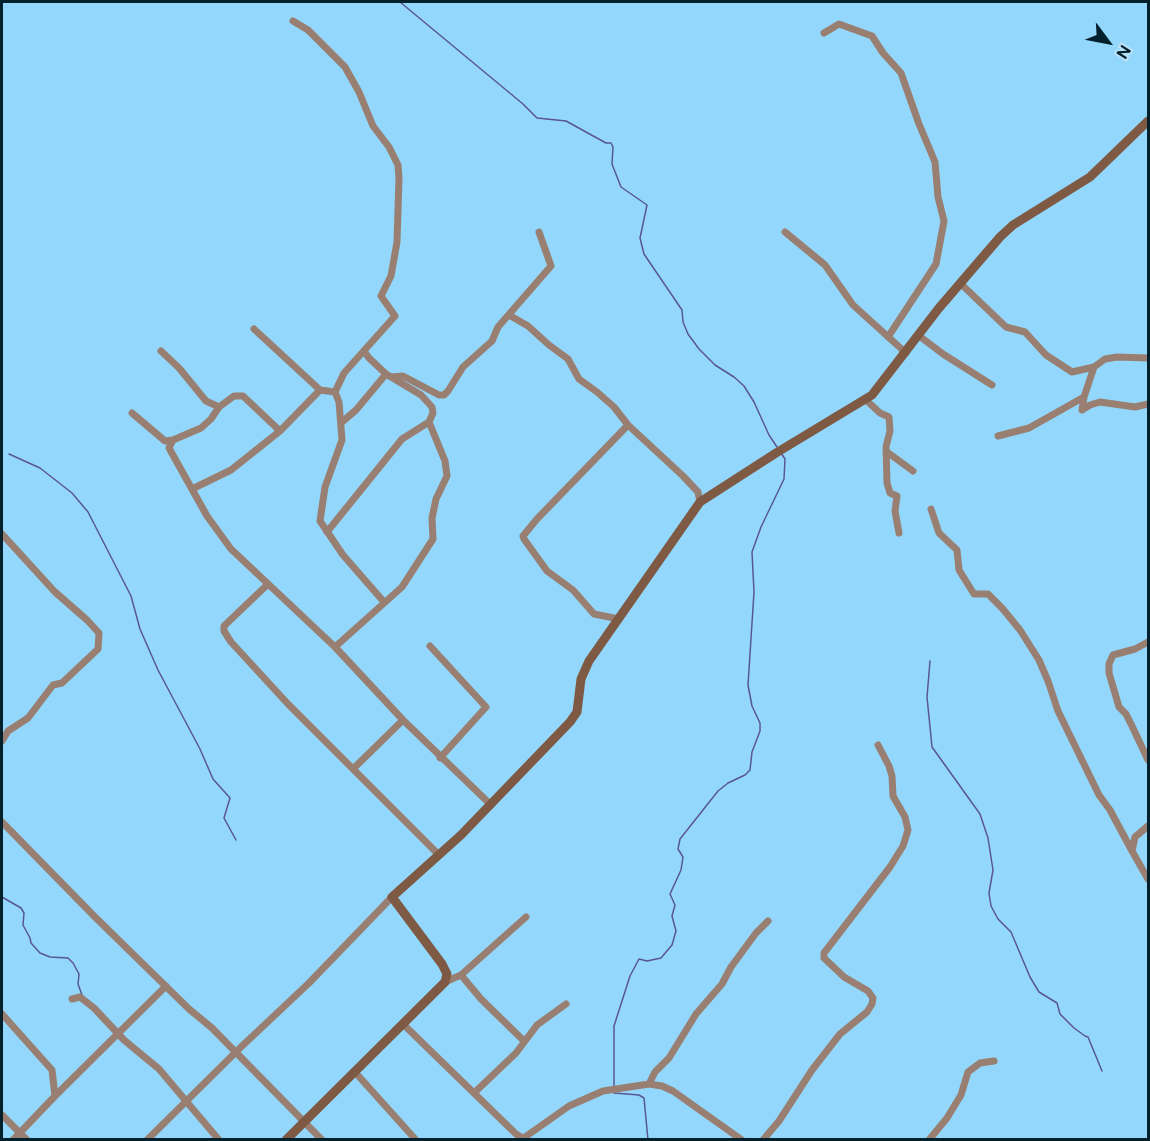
<!DOCTYPE html>
<style>
body{margin:0}
#map{position:relative;width:1150px;height:1141px;overflow:hidden;background:#93d8fc;font-family:Figtree,sans-serif}
canvas{display:block}
.frame{position:absolute;inset:0;border:3px solid #03202d;pointer-events:none}
.north{position:absolute;left:1078px;top:12px;width:60px;height:60px;-webkit-text-stroke:4px #b9e1f7;paint-order:stroke;rotate:122deg;font-size:16px;font-weight:700;line-height:24px;text-align:center;color:#03202d}
.north::after{content:'';display:block;margin:auto;width:21px;height:27px;background:#03202d;clip-path:polygon(50% 0,100% 100%,50% 72%,0 100%)}
</style>
<div id="map">
<canvas width="1150" height="1141"></canvas>
<div class="frame"></div>
<div class="north">N</div>
</div>
<script>
const ctx = document.querySelector('canvas').getContext('2d');
ctx.lineJoin = 'round';
const shape = rows => new Path2D(rows.map(r => 'M' + r).join(''));
function trace(path, color, width, dash) { ctx.strokeStyle = color; ctx.lineWidth = width; ctx.lineCap = dash ? 'butt' : 'round'; ctx.setLineDash(dash || []); ctx.stroke(path); }
const stream = shape([
 [400,2,523,104,537,118,566,121,606,143,611,143,613,147,612,164,621,187,647,205,640,238,644,254,682,310,683,322,688,334,699,349,715,365,734,377,744,386,754,402,769,435,777,447],
 [9,454,40,468,72,493,88,512,131,596,140,629,158,670,200,749,213,779,230,798,224,818,236,840],
 [930,661,927,697,932,747,980,814,988,838,993,870,989,893,991,906,998,919,1011,932,1030,977,1039,992,1057,1003,1060,1014,1074,1028,1085,1036,1088,1037,1102,1071],
 [2,897,21,908,24,913,23,925,30,938,31,943,40,953,50,957,68,958,73,963,79,974,78,984,82,995],
 [614,1088,614,1026,630,976,639,959,647,961,661,958,672,945,676,931,672,916,675,905,670,894,681,870,683,857,678,849,680,839,718,791,728,783,745,775,750,770,752,752,760,731,760,723,752,706,748,685,754,592,752,552,761,527,784,479,785,459,781,453],
 [614,1093,639,1095,644,1098,648,1140]
]);
const street = shape([
 [293,21,308,30,345,67,359,92,373,126,389,147,398,165,399,178,397,242,391,276,381,296,395,316,344,373,335,392,339,402,342,440,325,487,320,521,343,555,384,602],
 [824,33,839,24,872,36,883,53,901,73,919,124,935,162,938,197,944,221,936,264,888,337],
 [785,232,825,265,853,305,906,353],
 [961,284,1006,327,1025,332,1046,355,1072,372,1094,367],
 [509,315,528,326,549,345,568,359,579,379,597,392,614,407,628,425,683,476,698,492,700,502],
 [254,329,320,390,335,392],
 [918,335,943,354,992,385],
 [161,351,179,368,206,401,219,407],
 [391,377,403,376,439,395,444,395,448,391,463,367,492,341,498,327,551,266,539,232],
 [1084,397,1082,410,1090,405,1100,402,1135,407,1148,404],
 [866,400,880,413,889,417,890,431,886,447,887,483,890,493,897,496,895,511,899,533],
 [132,413,165,441,173,440],
 [342,422,356,410,386,374],
 [280,431,243,396,234,396,219,407,211,419,201,428,173,440,169,448,207,516,231,549,335,647,403,720,491,805],
 [998,436,1029,428,1084,397,1094,367,1105,359,1117,357,1148,358],
 [887,452,913,471],
 [192,489,231,470,280,431,320,390],
 [931,509,939,533,957,550,959,570,974,594,988,594,1002,608,1020,630,1039,660,1048,681,1058,711,1099,795,1110,810,1132,851],
 [327,532,402,439,429,422,433,413,432,407,421,395,386,374,369,358,364,351],
 [2,534,55,592,87,620,99,633,98,649,62,683,53,685,28,718,8,731,2,741],
 [268,584,224,626,224,631,231,642,288,704,439,855],
 [619,619,594,614,573,590,547,571,524,539,523,536,537,519,628,425],
 [1148,642,1135,649,1113,655,1109,664,1109,673,1119,707,1126,714,1132,726,1148,760],
 [430,646,486,707,440,758],
 [335,647,402,587,433,539,432,518,436,499,447,476,445,461,429,422],
 [353,769,403,720],
 [2,822,94,916,189,1009,212,1028,322,1140],
 [1148,826,1135,837,1132,851,1148,879],
 [461,975,481,999,524,1041],
 [445,982,461,975,526,917],
 [72,999,80,997,94,1008,124,1040,159,1069,219,1140],
 [2,1014,52,1070,55,1096],
 [403,1024,516,1134,526,1140],
 [354,1071,416,1140],
 [649,1084,655,1072,669,1058,696,1014,722,984,731,967,756,933,768,921],
 [474,1093,516,1053,537,1025,566,1004],
 [2,1115,27,1140],
 [525,1137,569,1106,603,1091,649,1084,662,1086,673,1091,742,1140],
 [13,1140,55,1096,166,986],
 [147,1140,241,1047,309,983,392,897],
 [763,1140,779,1121,812,1070,840,1034,867,1012,872,1004,873,998,868,991,844,977,824,958,824,953,890,867,903,846,908,830,905,817,893,796,892,776,889,766,878,745],
 [929,1140,947,1118,961,1095,968,1072,980,1063,994,1061]
]);
const secondary = shape([
 [286,1140,445,982,447,974,442,964,392,897,461,835,570,722,577,712,581,679,589,661,700,502,776,453,872,395,939,308,1000,237,1013,225,1090,177,1148,121]
]);
trace(stream, '#595693', 1.5);
trace(street, '#997f71', 7);
trace(secondary, '#7e5a44', 9);
</script>
